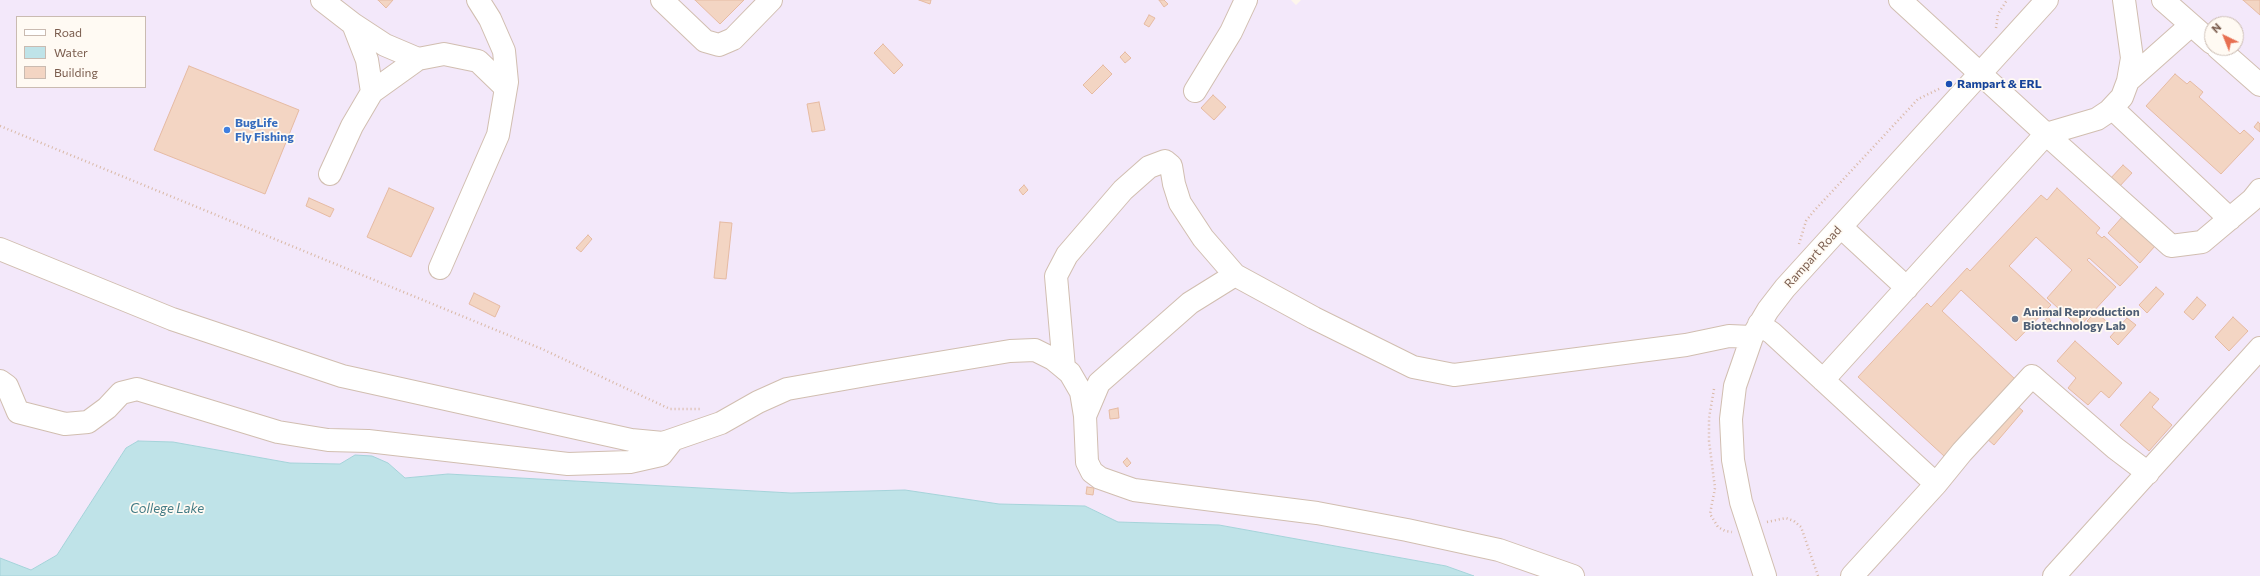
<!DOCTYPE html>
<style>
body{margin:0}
#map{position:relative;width:2260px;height:576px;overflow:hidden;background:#fdf6ec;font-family:Commissioner,sans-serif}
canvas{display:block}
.legend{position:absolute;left:16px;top:16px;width:130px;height:72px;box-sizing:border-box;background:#fffaf3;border:1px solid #cabbb1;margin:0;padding:5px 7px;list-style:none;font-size:12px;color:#7a5c4d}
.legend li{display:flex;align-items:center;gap:8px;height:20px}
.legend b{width:20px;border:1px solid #cabbb1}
.north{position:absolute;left:2204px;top:16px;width:40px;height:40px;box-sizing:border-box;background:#fffaf3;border:1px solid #cabbb1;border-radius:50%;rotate:317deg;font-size:11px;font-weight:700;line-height:16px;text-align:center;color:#7a5c4d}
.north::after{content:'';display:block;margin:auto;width:14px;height:18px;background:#e76f51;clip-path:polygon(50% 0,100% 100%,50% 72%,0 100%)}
</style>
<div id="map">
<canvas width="2260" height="576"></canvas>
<ul class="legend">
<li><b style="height:5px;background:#fff"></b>Road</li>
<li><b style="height:11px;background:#bfe3e8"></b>Water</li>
<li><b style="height:11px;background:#f3d5c3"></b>Building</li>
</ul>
<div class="north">N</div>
</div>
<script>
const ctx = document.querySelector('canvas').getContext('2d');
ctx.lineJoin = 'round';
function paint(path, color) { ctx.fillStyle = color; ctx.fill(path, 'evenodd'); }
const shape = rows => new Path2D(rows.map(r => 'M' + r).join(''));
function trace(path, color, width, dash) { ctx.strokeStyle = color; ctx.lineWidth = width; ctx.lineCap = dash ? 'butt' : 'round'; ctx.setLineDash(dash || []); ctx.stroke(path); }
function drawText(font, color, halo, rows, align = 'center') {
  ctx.font = font + ' Commissioner,sans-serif'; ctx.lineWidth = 3.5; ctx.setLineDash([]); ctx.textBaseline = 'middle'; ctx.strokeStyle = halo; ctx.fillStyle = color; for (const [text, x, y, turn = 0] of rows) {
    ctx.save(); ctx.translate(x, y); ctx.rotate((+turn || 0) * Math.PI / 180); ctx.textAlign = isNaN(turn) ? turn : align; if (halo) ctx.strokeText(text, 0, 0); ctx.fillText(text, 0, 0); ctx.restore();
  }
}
const education = shape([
 [0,0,1291,0,1296,5,1301,0,2260,0,2260,576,1474,576,1446,566,1219,525,1118,522,1085,506,999,504,905,490,791,493,448,474,405,478,388,463,355,455,340,464,290,463,173,442,138,441,126,448,57,555,31,570,0,558],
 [17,17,145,17,145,87,17,87],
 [2212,24,2236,24,2236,48,2212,48]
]);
const water = shape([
 [138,441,173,442,290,463,340,464,355,455,372,456,388,463,405,478,448,474,791,493,905,490,999,504,1085,506,1118,522,1219,525,1446,566,1474,576,0,576,0,558,31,570,57,555,126,448,138,441]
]);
const building = shape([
 [378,0,393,0,386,8,378,0],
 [695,0,744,0,720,24,695,0],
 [919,0,931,0,930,4,919,0],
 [1159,0,1164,0,1168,4,1164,7,1159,0],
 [2243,0,2260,0,2260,15,2243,0],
 [1149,15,1155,18,1149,27,1144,24,1149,15],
 [883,44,903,65,894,74,874,53,883,44],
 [1125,52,1131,58,1125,63,1120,57,1125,52],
 [1103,65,1112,74,1092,94,1083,85,1103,65],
 [189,66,299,110,265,194,154,150,189,66],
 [2175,74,2187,84,2190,81,2203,92,2199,97,2240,134,2244,130,2254,139,2221,174,2146,106,2175,74],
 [1213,95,1226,107,1214,120,1201,108,1213,95],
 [819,102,825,130,812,132,807,104,819,102],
 [2258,122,2260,124,2260,132,2254,127,2258,122],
 [2123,165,2132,173,2118,188,2109,180,2123,165],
 [1024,185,1028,190,1023,195,1019,190,1024,185],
 [389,188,434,208,411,257,367,237,389,188],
 [2057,188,2100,228,2096,233,2102,238,2104,236,2138,267,2120,286,2089,258,2087,260,2116,287,2079,327,2047,298,2072,270,2036,237,2009,266,2051,305,2016,341,1961,290,1942,311,2015,379,1944,456,1858,377,1927,303,1931,307,1967,268,1970,271,2041,195,2047,200,2057,188],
 [309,198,334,209,330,217,306,206,309,198],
 [2123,216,2155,246,2140,263,2108,233,2123,216],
 [720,222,732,223,726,279,714,278,720,222],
 [588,235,592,239,581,252,576,248,588,235],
 [2156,287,2164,294,2147,313,2139,305,2156,287],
 [474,293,500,306,495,317,469,304,474,293],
 [2197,297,2206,305,2193,320,2184,312,2197,297],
 [2096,312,2106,321,2097,330,2087,321,2096,312],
 [2048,317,2051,321,2043,329,2039,325,2048,317],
 [2233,317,2248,331,2229,351,2215,337,2233,317],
 [2127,318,2136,325,2118,345,2110,337,2127,318],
 [2075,341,2122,383,2109,398,2101,391,2088,405,2068,388,2076,378,2057,361,2075,341],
 [2150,392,2159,399,2152,407,2172,425,2149,451,2120,425,2150,392],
 [2015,404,2023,411,1994,445,1986,438,2015,404],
 [1118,408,1119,418,1110,419,1109,410,1118,408],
 [1127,458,1131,463,1127,467,1123,462,1127,458],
 [1087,487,1094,488,1093,495,1086,494,1087,487]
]);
const path = shape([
 [1996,28,1998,14,2007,0],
 [0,126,542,349,670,409,702,409],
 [1799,244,1806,221,1813,212,1918,99,1941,88],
 [1714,389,1709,418,1709,441,1715,488,1710,514,1718,527,1725,531,1732,532],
 [1767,522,1786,518,1794,521,1801,527,1818,576]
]);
const minor = shape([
 [322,0,353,24,367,60,372,92,352,126,330,174],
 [662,0,705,41,719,45,733,39,771,0],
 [2163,0,2212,43],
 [353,24,385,45,418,59,444,54,478,61,506,88],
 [2218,48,2260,85],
 [2128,81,2191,25],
 [1195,91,1231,32,1246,0],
 [372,92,418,59],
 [2112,108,2230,219],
 [2046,134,2171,246,2202,242,2252,200,2260,190],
 [2046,134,2097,119,2109,111,2122,97,2128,81,2132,58,2124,0],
 [1841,227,1907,288],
 [0,249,172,319,342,376,631,440,663,443,721,423,758,402,787,389,872,374,1010,351,1035,350,1053,359,1064,368],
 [440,268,498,135,507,82,504,51,490,19,478,0],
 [1759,324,1772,333,1936,484,1852,576],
 [1823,380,2046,134,1900,0],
 [0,381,7,386,18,412,65,424,88,422,107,408,121,393,137,389,278,432,328,440,368,441,568,464,630,462,661,455,672,441],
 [1085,416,1099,383,1190,303,1235,275],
 [1936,484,1962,452,2032,376,2115,448,2148,473],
 [1573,576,1499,550,1407,530,1317,513,1134,490,1100,478,1092,472,1087,462,1085,416,1081,392,1070,373,1064,368,1056,276,1067,255,1123,190,1149,167,1165,161,1171,166,1174,184,1180,203,1203,238,1235,275,1314,318,1413,367,1454,375,1686,345,1729,336,1752,337],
 [1765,576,1741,502,1733,460,1731,419,1735,386,1752,337,1768,310,1785,288,2047,0],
 [2054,576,2260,348]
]);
const markers = [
 [1949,84,4,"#1a4fb4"],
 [227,130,4,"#3f7fe0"],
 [2015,319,4,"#5c6f8a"]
];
const transitNames = [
 ["Rampart & ERL",1957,84]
];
const shopNames = [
 ["BugLife",235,123],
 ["Fly Fishing",235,137]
];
const streetNames = [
 ["Rampart Road",1813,257,-48]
];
const serviceNames = [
 ["Animal Reproduction",2023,312],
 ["Biotechnology Lab",2023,326]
];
const waterNames = [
 ["College Lake",167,509]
];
paint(education, '#f3e8fa');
paint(water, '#bfe3e8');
trace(water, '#a5d3da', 1);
paint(building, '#f3d5c3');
trace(building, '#e6bba3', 1);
trace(minor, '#d1beb0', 24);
trace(path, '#d9b8a5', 2.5, [1, 3]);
trace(minor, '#fff', 22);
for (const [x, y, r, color] of markers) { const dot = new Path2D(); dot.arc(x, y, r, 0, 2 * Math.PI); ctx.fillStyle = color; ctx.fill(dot); trace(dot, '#fffaf3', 1.5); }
drawText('bold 12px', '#164399', '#fffaf3', transitNames, 'left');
drawText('bold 12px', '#366cbe', '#fffaf3', shopNames, 'left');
drawText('12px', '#7a5c4d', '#fffaf3', streetNames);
drawText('bold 12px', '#4e5e75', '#fffaf3', serviceNames, 'left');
drawText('italic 13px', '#437c86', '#fffaf3', waterNames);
</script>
